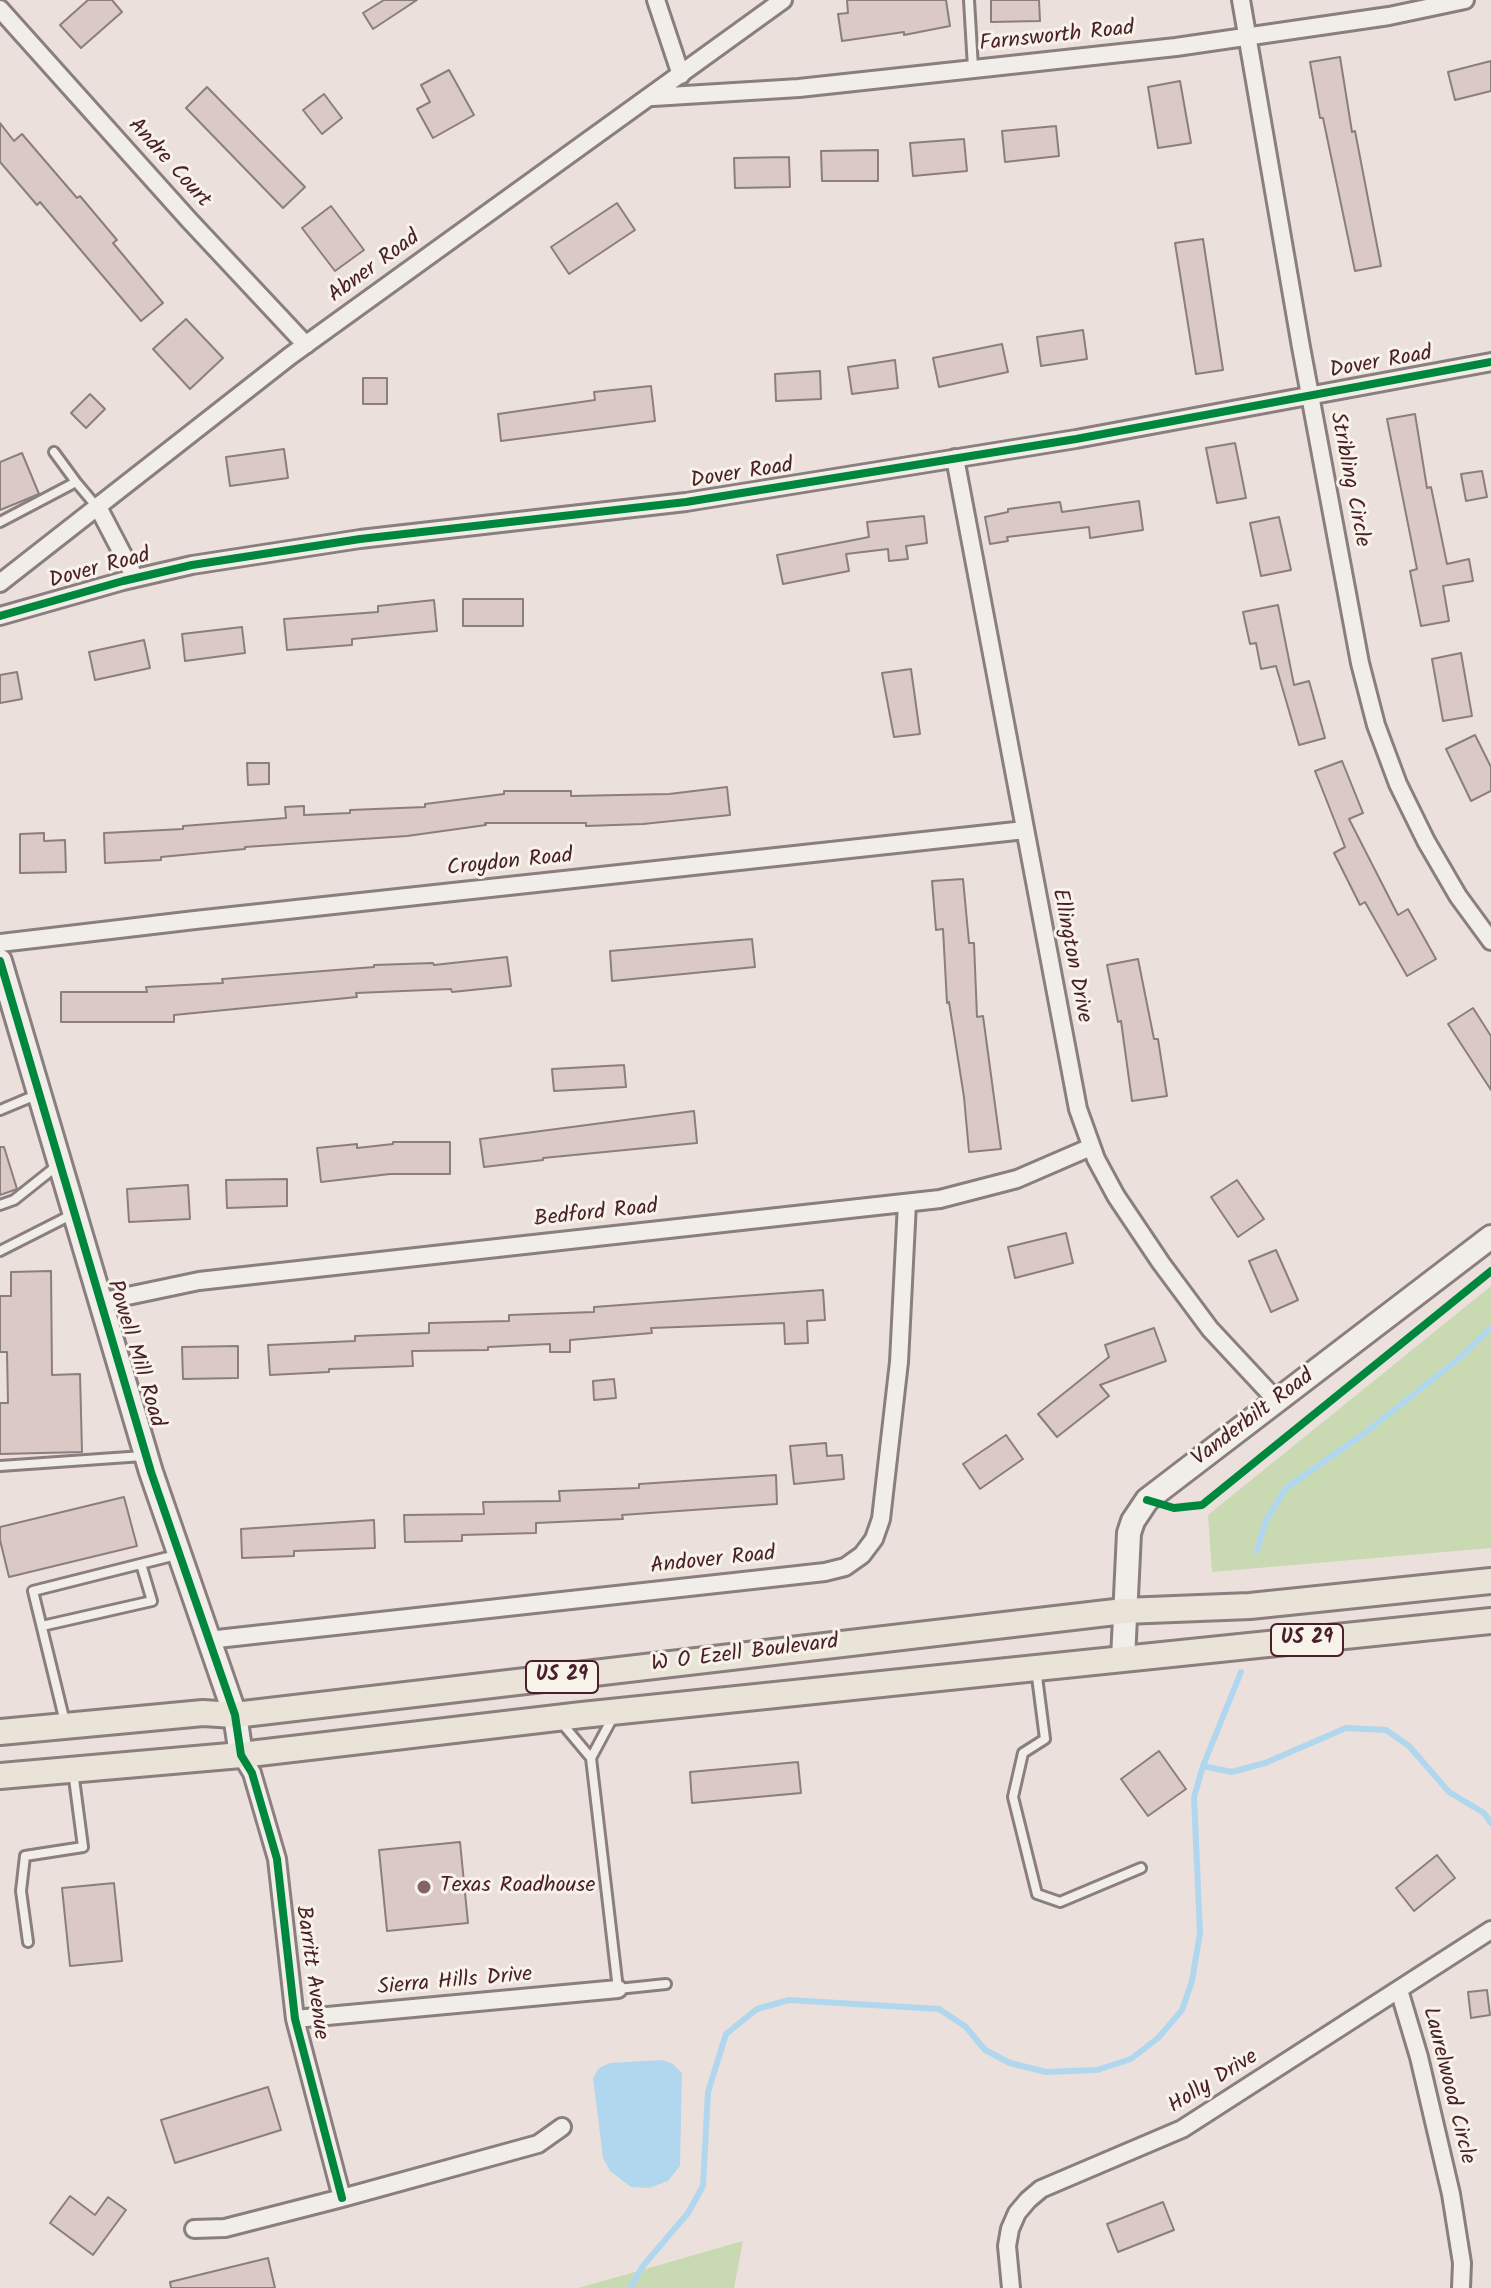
<!DOCTYPE html>
<style>
body{margin:0}
canvas{display:block;background:#ebe0db}
</style>
<canvas width="1491" height="2288"></canvas>
<script>
const ctx = document.querySelector('canvas').getContext('2d');
ctx.lineJoin = 'round';
function paint(path, color) { ctx.fillStyle = color; ctx.fill(path, 'evenodd'); }
const shape = rows => new Path2D(rows.map(r => 'M' + r).join(''));
function trace(path, color, width, dash) { ctx.strokeStyle = color; ctx.lineWidth = width; ctx.lineCap = dash ? 'butt' : 'round'; ctx.setLineDash(dash || []); ctx.stroke(path); }
function drawText(font, color, halo, rows, align = 'center') {
  ctx.font = font + ' Kalam,sans-serif'; ctx.lineWidth = 6; ctx.setLineDash([]); ctx.textBaseline = 'middle'; ctx.strokeStyle = halo; ctx.fillStyle = color; for (const [text, x, y, turn = 0] of rows) {
    ctx.save(); ctx.translate(x, y); ctx.rotate((+turn || 0) * Math.PI / 180); ctx.textAlign = isNaN(turn) ? turn : align; if (halo) ctx.strokeText(text, 0, 0); ctx.fillText(text, 0, 0); ctx.restore();
  }
}
const green = shape([
 [1491,1286,1491,1548,1212,1572,1208,1515],
 [743,2241,734,2288,578,2288,628,2274]
]);
const water = shape([
 [662,2060,673,2064,682,2073,680,2166,668,2181,649,2188,631,2187,610,2171,603,2158,593,2078,599,2068,610,2063]
]);
const stream = shape([
 [1257,1551,1266,1520,1286,1488,1362,1435,1456,1361,1491,1328],
 [1203,1766,1232,1772,1265,1763,1346,1728,1386,1730,1409,1746,1449,1792,1484,1813,1491,1823],
 [630,2288,643,2266,688,2213,703,2186,708,2092,726,2034,757,2009,789,2000,939,2009,966,2027,985,2050,1010,2063,1046,2072,1097,2070,1131,2059,1158,2038,1182,2010,1192,1981,1200,1933,1194,1797,1203,1766,1241,1672]
]);
const building = shape([
 [88,0,112,0,122,12,81,48,60,25,88,0],
 [384,0,417,0,373,29,363,13,384,0],
 [847,0,946,0,950,26,904,35,904,32,842,41,838,14,848,13,847,0],
 [991,0,1039,0,1040,21,991,22,991,0],
 [1340,57,1352,132,1355,131,1381,266,1355,271,1323,118,1320,118,1310,62,1340,57],
 [1491,61,1491,91,1455,100,1448,72,1491,61],
 [449,70,474,115,433,138,417,109,430,102,421,85,449,70],
 [1180,81,1191,143,1158,148,1148,87,1180,81],
 [207,87,305,187,283,208,186,108,207,87],
 [324,94,342,118,322,134,303,110,324,94],
 [0,123,14,141,22,134,77,198,80,196,117,240,113,243,163,303,141,321,40,202,37,205,0,162,0,123],
 [1056,126,1059,156,1005,162,1002,131,1056,126],
 [964,139,967,171,913,176,910,143,964,139],
 [878,150,878,181,822,181,821,151,878,150],
 [789,157,790,187,735,188,734,158,789,157],
 [617,203,635,230,569,274,551,247,617,203],
 [331,206,364,250,335,271,302,228,331,206],
 [1203,239,1223,370,1196,374,1175,243,1203,239],
 [186,319,223,358,190,389,153,349,186,319],
 [1083,330,1087,359,1041,366,1037,337,1083,330],
 [1002,344,1008,372,939,387,933,358,1002,344],
 [895,360,898,388,852,394,848,367,895,360],
 [820,371,821,399,776,401,775,374,820,371],
 [363,378,387,378,387,404,363,404,363,378],
 [651,386,655,421,501,441,498,414,595,400,594,392,651,386],
 [90,394,105,409,86,428,71,413,90,394],
 [1415,414,1427,488,1431,487,1447,564,1469,559,1473,581,1443,586,1449,621,1421,626,1410,571,1417,569,1387,419,1415,414],
 [1235,443,1246,498,1217,503,1206,448,1235,443],
 [284,449,288,478,230,486,226,457,284,449],
 [22,453,39,494,0,510,0,462,22,453],
 [1482,471,1487,497,1466,501,1461,474,1482,471],
 [1139,501,1143,530,1090,538,1089,527,1007,537,1008,541,990,544,985,517,1008,512,1008,509,1060,502,1062,512,1139,501],
 [924,516,927,543,906,546,908,559,889,561,888,549,846,554,849,571,783,584,777,555,869,537,867,522,924,516],
 [1279,517,1291,570,1261,576,1250,523,1279,517],
 [463,599,523,599,523,626,463,626,463,599],
 [434,600,437,631,352,639,352,645,287,650,284,619,378,612,378,606,434,600],
 [1278,605,1294,685,1309,681,1325,738,1299,745,1276,666,1261,669,1256,643,1250,644,1243,612,1278,605],
 [242,627,245,653,185,661,182,634,242,627],
 [144,640,150,668,95,680,89,652,144,640],
 [1461,653,1472,716,1443,721,1432,659,1461,653],
 [911,669,920,734,894,737,882,673,911,669],
 [17,672,22,699,0,703,0,675,17,672],
 [1475,735,1491,767,1491,791,1471,801,1446,749,1475,735],
 [1342,761,1363,813,1349,819,1398,915,1408,909,1436,959,1407,976,1365,902,1360,905,1334,853,1345,847,1315,771,1342,761],
 [247,763,269,763,269,784,248,785,247,763],
 [727,787,730,815,643,824,586,826,586,823,485,823,486,825,407,836,245,847,245,849,161,857,161,860,105,863,104,833,183,829,183,826,286,818,285,807,304,806,304,815,350,813,350,810,425,807,425,804,504,794,504,791,571,791,571,796,669,794,727,787],
 [44,833,44,841,65,840,66,872,20,873,20,834,44,833],
 [963,879,969,943,974,943,977,1017,983,1016,1001,1149,969,1152,964,1097,949,1002,947,1003,943,929,936,930,932,881,963,879],
 [752,939,755,967,612,981,610,951,752,939],
 [507,957,511,986,452,992,451,989,356,993,357,997,174,1015,174,1022,61,1022,61,992,147,992,146,987,223,983,222,979,374,967,374,965,433,963,434,965,507,957],
 [1138,959,1154,1039,1158,1039,1167,1096,1132,1101,1121,1021,1118,1022,1107,965,1138,959],
 [1473,1008,1491,1036,1491,1090,1448,1024,1473,1008],
 [624,1065,626,1087,554,1091,552,1069,624,1065],
 [694,1111,697,1143,543,1158,543,1160,484,1167,480,1139,694,1111],
 [393,1142,450,1142,450,1174,390,1174,321,1182,317,1148,357,1144,357,1148,393,1144,393,1142],
 [0,1147,4,1147,17,1189,0,1195,0,1147],
 [287,1179,287,1206,227,1208,226,1180,287,1179],
 [1237,1180,1264,1219,1238,1237,1211,1197,1237,1180],
 [188,1185,190,1219,129,1222,127,1189,188,1185],
 [1066,1233,1073,1263,1015,1278,1008,1247,1066,1233],
 [1276,1250,1298,1300,1271,1312,1249,1261,1276,1250],
 [51,1271,52,1375,80,1374,82,1452,0,1454,0,1403,8,1403,7,1352,0,1352,0,1296,11,1296,11,1272,51,1271],
 [823,1290,825,1320,807,1321,808,1343,785,1344,784,1323,651,1328,652,1333,570,1340,570,1352,550,1352,550,1344,488,1347,488,1350,412,1351,413,1366,329,1369,329,1372,270,1375,268,1345,355,1341,355,1336,429,1333,429,1323,509,1321,509,1315,594,1312,594,1307,823,1290],
 [1154,1328,1166,1361,1100,1385,1109,1396,1057,1437,1038,1414,1109,1357,1105,1345,1154,1328],
 [238,1346,238,1378,183,1379,182,1347,238,1346],
 [614,1379,616,1398,594,1400,593,1381,614,1379],
 [1006,1435,1023,1459,980,1489,963,1464,1006,1435],
 [826,1443,827,1456,842,1455,844,1479,794,1484,790,1446,826,1443],
 [776,1475,777,1504,622,1515,623,1519,536,1523,536,1533,462,1535,462,1541,405,1542,404,1515,484,1514,483,1502,560,1501,559,1491,639,1488,639,1484,776,1475],
 [124,1497,137,1546,9,1577,0,1540,0,1527,124,1497],
 [374,1520,375,1548,294,1551,294,1556,242,1558,241,1529,374,1520],
 [1159,1751,1186,1789,1148,1816,1121,1779,1159,1751],
 [798,1762,801,1793,692,1803,690,1772,798,1762],
 [460,1842,468,1923,387,1931,379,1850,460,1842],
 [1437,1855,1455,1878,1414,1911,1396,1888,1437,1855],
 [114,1883,122,1961,70,1966,62,1888,114,1883],
 [1487,1990,1490,2015,1471,2018,1468,1992,1487,1990],
 [268,2087,281,2130,175,2163,161,2120,268,2087],
 [70,2196,95,2215,108,2197,126,2210,93,2255,50,2223,70,2196],
 [1163,2202,1174,2230,1118,2252,1107,2224,1163,2202],
 [268,2258,275,2288,171,2288,170,2282,268,2258]
]);
const lane = shape([
 [969,0,973,68],
 [54,452,76,482],
 [0,522,76,482,97,507],
 [0,1110,36,1095],
 [0,1205,14,1200,58,1165],
 [0,1251,73,1214],
 [0,1466,143,1456],
 [42,1626,152,1601,141,1564],
 [1036,1669,1045,1739,1023,1753,1013,1797,1037,1894,1060,1902,1141,1868],
 [560,1721,591,1758,613,1717],
 [65,1722,33,1591,176,1555],
 [591,1758,618,1989,666,1984],
 [28,1942,21,1891,25,1856,83,1847,73,1771]
]);
const street = shape([
 [656,0,681,75],
 [1241,0,1301,347,1360,663,1376,725,1398,784,1426,841,1458,896,1491,941],
 [0,9,189,220,306,345],
 [653,97,799,88,1176,47,1389,16,1465,0],
 [955,458,1078,1109,1096,1159,1116,1196,1161,1263,1210,1329,1278,1402],
 [98,507,135,578],
 [0,583,290,356,783,0],
 [0,616,123,581,192,565,360,539,686,502,1076,439,1491,362],
 [0,943,195,920,1025,830],
 [99,1302,199,1281,940,1199,1017,1179,1091,1147],
 [208,1640,825,1572,845,1567,862,1555,874,1539,881,1519,899,1362,907,1203],
 [241,1755,252,1773,277,1859,295,2019,342,2198],
 [1399,1990,1419,2057,1451,2194,1462,2263,1461,2288],
 [295,2019,618,1989],
 [194,2229,225,2228,342,2198,538,2144,562,2127],
 [1011,2288,1007,2246,1010,2229,1017,2213,1028,2200,1041,2189,1182,2129,1491,1930]
]);
const secondary = shape([
 [0,961,151,1472,235,1715,241,1755],
 [1123,1659,1129,1533,1133,1521,1147,1500,1491,1237]
]);
const primary = shape([
 [0,1732,203,1713,235,1715,1124,1611,1250,1606,1491,1581],
 [0,1776,241,1755,582,1715,1491,1621]
]);
const cycleway = shape([
 [0,616,123,581,192,565,360,539,686,502,1076,439,1491,362],
 [0,961,151,1472,235,1715,241,1755,252,1773,277,1859,295,2019,342,2198],
 [1147,1500,1174,1508,1202,1505,1491,1271]
]);
const markers = [
 [424,1887,8,"#826369"]
];
const shields = [
 [1307,1640,72],
 [562,1677,72]
];
const shieldNames = [
 ["US 29",1307,1640],
 ["US 29",562,1677]
];
const streetNames = [
 ["Farnsworth Road",1057,38,-6],
 ["Andre Court",168,164,48],
 ["Abner Road",375,268,-36],
 ["Dover Road",1381,364,-10],
 ["Dover Road",742,475,-9],
 ["Stribling Circle",1348,480,79],
 ["Dover Road",100,570,-15],
 ["Croydon Road",510,864,-6],
 ["Ellington Drive",1070,956,79],
 ["Bedford Road",596,1215,-6],
 ["Powell Mill Road",134,1354,73],
 ["Vanderbilt Road",1254,1419,-37],
 ["Andover Road",713,1562,-6],
 ["W O Ezell Boulevard",745,1655,-7],
 ["Barritt Avenue",310,1973,82],
 ["Sierra Hills Drive",455,1983,-5],
 ["Holly Drive",1214,2083,-32],
 ["Laurelwood Circle",1447,2086,76]
];
const poiNames = [
 ["Texas Roadhouse",440,1887]
];
paint(green, '#c9dab3');
paint(water, '#b1d7ef');
trace(stream, '#b1d7ef', 6);
paint(building, '#dac9c5');
trace(building, '#8b7e7e', 2);
trace(lane, '#8b7e7e', 14);
trace(street, '#8b7e7e', 22);
trace(secondary, '#8b7e7e', 28);
trace(primary, '#8b7e7e', 30);
trace(lane, '#f1eeea', 8);
trace(street, '#f1eeea', 16);
trace(secondary, '#f1eeea', 22);
trace(primary, '#e9e3d8', 24);
trace(cycleway, '#00873e', 8);
for (const [x, y, r, color] of markers) { const dot = new Path2D(); dot.arc(x, y, r, 0, 2 * Math.PI); ctx.fillStyle = color; ctx.fill(dot); trace(dot, '#f7f3e8', 3); }
for (const [x, y, w] of shields) { const box = new Path2D(); box.roundRect(x - w / 2, y - 16, w, 32, 6); ctx.fillStyle = '#f7f3e8'; ctx.fill(box); trace(box, '#4a1f2b', 2); }
drawText('bold 20px', '#4a1f2b', null, shieldNames);
drawText('22px', '#4a1f2b', '#f7f3e8', streetNames);
drawText('22px', '#4a1f2b', '#f7f3e8', poiNames, 'left');
</script>
